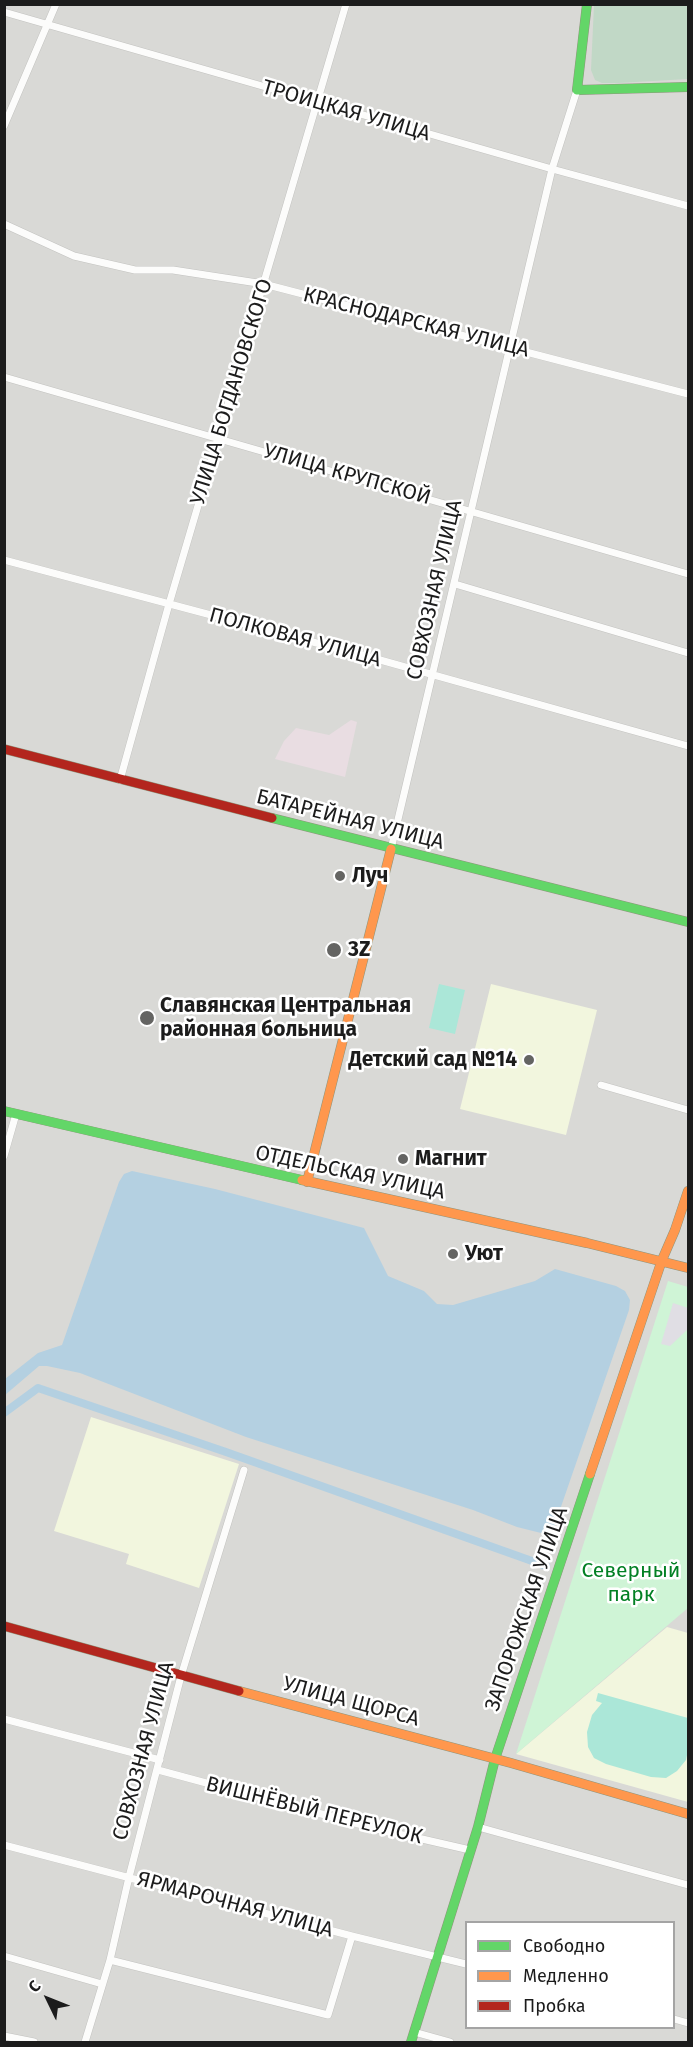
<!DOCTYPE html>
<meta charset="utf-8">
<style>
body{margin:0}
#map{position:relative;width:693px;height:2047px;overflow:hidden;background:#eaeae4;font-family:"Fira Sans",sans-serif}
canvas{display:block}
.frame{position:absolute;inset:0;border:6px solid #1c1c1c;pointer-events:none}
.legend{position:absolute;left:465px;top:1921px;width:210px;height:108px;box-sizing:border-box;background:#fff;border:2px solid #a4a4a4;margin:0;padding:8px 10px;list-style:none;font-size:18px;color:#1c1c1c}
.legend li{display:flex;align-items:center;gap:12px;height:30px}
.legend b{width:30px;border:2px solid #a4a4a4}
.north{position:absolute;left:18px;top:1969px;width:60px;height:60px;-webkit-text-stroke:4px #fff;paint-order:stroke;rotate:313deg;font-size:16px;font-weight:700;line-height:24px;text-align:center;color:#1c1c1c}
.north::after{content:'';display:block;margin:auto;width:21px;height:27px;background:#1c1c1c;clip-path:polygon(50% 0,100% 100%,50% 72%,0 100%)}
</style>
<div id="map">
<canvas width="693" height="2047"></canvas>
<div class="frame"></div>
<ul class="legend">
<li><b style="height:8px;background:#63d668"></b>Свободно</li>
<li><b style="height:8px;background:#ff974d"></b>Медленно</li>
<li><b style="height:8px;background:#b3261e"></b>Пробка</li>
</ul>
<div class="north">С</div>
</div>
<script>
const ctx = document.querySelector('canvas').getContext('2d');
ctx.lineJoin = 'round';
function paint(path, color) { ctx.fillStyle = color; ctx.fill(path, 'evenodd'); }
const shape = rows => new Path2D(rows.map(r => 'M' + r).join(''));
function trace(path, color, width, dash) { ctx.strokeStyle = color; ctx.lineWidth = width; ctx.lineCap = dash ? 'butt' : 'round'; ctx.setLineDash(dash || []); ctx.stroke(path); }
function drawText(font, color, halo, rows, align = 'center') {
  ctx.font = font + ' "Fira Sans",sans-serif'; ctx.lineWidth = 5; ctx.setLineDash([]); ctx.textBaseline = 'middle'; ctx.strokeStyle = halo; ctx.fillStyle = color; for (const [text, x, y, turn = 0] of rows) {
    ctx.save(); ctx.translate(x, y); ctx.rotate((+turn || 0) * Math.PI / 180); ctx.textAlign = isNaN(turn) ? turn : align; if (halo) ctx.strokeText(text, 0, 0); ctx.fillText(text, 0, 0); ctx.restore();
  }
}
const residential = shape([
 [5,5,688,5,688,2042,5,2042],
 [466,1922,674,1922,674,2028,466,2028]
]);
const industrial = shape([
 [351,720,357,722,345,777,275,759,284,741,296,728,329,735]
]);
const education = shape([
 [491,984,597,1010,566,1135,460,1109],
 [91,1417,239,1464,199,1588,126,1564,129,1554,54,1531],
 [667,1627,688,1633,688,1802,516,1754]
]);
const cemetery = shape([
 [594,5,688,5,688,79,618,83,602,83,595,80,591,70]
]);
const park = shape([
 [668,1281,688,1287,688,1608,516,1754]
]);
const pitch = shape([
 [439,984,465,990,455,1034,429,1028],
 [598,1693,688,1718,688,1727,687,1727,688,1731,688,1750,686,1760,677,1771,666,1778,651,1777,606,1764,594,1758,588,1747,587,1732,592,1715,602,1703,596,1701]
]);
const plaza = shape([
 [673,1303,688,1308,688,1329,670,1346,661,1344]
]);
const water = shape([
 [132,1171,215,1189,364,1228,388,1276,424,1291,437,1304,453,1305,535,1281,555,1269,616,1286,625,1291,630,1300,629,1310,554,1527,550,1533,545,1534,517,1527,473,1510,246,1437,80,1373,47,1366,39,1366,5,1395,5,1379,38,1353,62,1345,119,1182,124,1174]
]);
const canal = shape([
 [4,1413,38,1388,226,1452,546,1566]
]);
const street = shape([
 [4,12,552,169,688,206],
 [4,126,56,4],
 [4,224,74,256,135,270,173,270,264,284,688,394],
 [4,377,688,574],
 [4,560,373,658,688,746],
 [455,584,688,653],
 [120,780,169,604,346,4],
 [391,849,552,169,577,90],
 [601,1085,688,1110],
 [4,1156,16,1114],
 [4,1719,160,1760],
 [158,1770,392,1833,409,1836,470,1850],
 [478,1827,688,1885],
 [4,1845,352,1936,466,1964],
 [4,1956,102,1984],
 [110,1960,328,2015,352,1936],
 [674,2019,688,2023],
 [414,2032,450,2042],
 [4,2036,34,2042],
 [85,2042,110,1960,129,1877,181,1676,244,1470]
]);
const fast = shape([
 [587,4,577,90,688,87],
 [272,818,688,922],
 [4,1111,302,1180],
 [411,2042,478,1827,495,1759,590,1474]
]);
const slow = shape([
 [302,1180,587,1243,688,1268],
 [307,1182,391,849],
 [590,1474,662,1260,675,1230,688,1191],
 [239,1691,511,1763,688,1814]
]);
const jam = shape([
 [4,749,272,818],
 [4,1626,239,1691]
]);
const markers = [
 [340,876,6,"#646462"],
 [334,950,8,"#646462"],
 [147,1018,8,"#646462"],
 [529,1060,6,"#646462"],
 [403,1159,6,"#646462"],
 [453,1254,6,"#646462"]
];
const streetNames = [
 ["ТРОИЦКАЯ УЛИЦА",346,111,16],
 ["КРАСНОДАРСКАЯ УЛИЦА",416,323,14],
 ["УЛИЦА БОГДАНОВСКОГО",232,392,-73],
 ["УЛИЦА КРУПСКОЙ",347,475,16],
 ["СОВХОЗНАЯ УЛИЦА",435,590,-77],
 ["ПОЛКОВАЯ УЛИЦА",295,638,15],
 ["БАТАРЕЙНАЯ УЛИЦА",350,820,14],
 ["ОТДЕЛЬСКАЯ УЛИЦА",350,1173,12],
 ["ЗАПОРОЖСКАЯ УЛИЦА",527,1609,-71],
 ["УЛИЦА ЩОРСА",351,1702,15],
 ["СОВХОЗНАЯ УЛИЦА",144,1751,-75],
 ["ВИШНЁВЫЙ ПЕРЕУЛОК",314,1811,14],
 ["ЯРМАРОЧНАЯ УЛИЦА",235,1905,15]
];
const poiNames = [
 ["Луч",352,876],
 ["3Z",348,950],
 ["Славянская Центральная",160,1006],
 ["районная больница",160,1030],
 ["Детский сад №14",517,1060,"right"],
 ["Магнит",415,1159],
 ["Уют",465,1254]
];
const parkNames = [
 ["Северный",631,1571],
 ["парк",631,1595]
];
paint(residential, '#d9d9d6');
paint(industrial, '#e9dde2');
paint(education, '#f2f6de');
paint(cemetery, '#c1d8c6');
paint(park, '#cff4d6');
paint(pitch, '#abe7d8');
paint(plaza, '#e0dee4');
paint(water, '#b4d0e1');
trace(canal, '#b4d0e1', 8);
trace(street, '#c3c3c0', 8);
trace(fast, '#8f957c', 10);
trace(slow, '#8f957c', 10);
trace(jam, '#8f957c', 10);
trace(street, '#fcfcfb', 7);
trace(fast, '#63d668', 9);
trace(slow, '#ff974d', 9);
trace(jam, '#b3261e', 9);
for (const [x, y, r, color] of markers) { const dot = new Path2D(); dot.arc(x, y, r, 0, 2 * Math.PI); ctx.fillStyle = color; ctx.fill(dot); trace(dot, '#fff', 2); }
drawText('21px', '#1c1c1c', '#fff', streetNames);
drawText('bold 21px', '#1c1c1c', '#fff', poiNames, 'left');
drawText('21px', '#038024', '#fff', parkNames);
</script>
